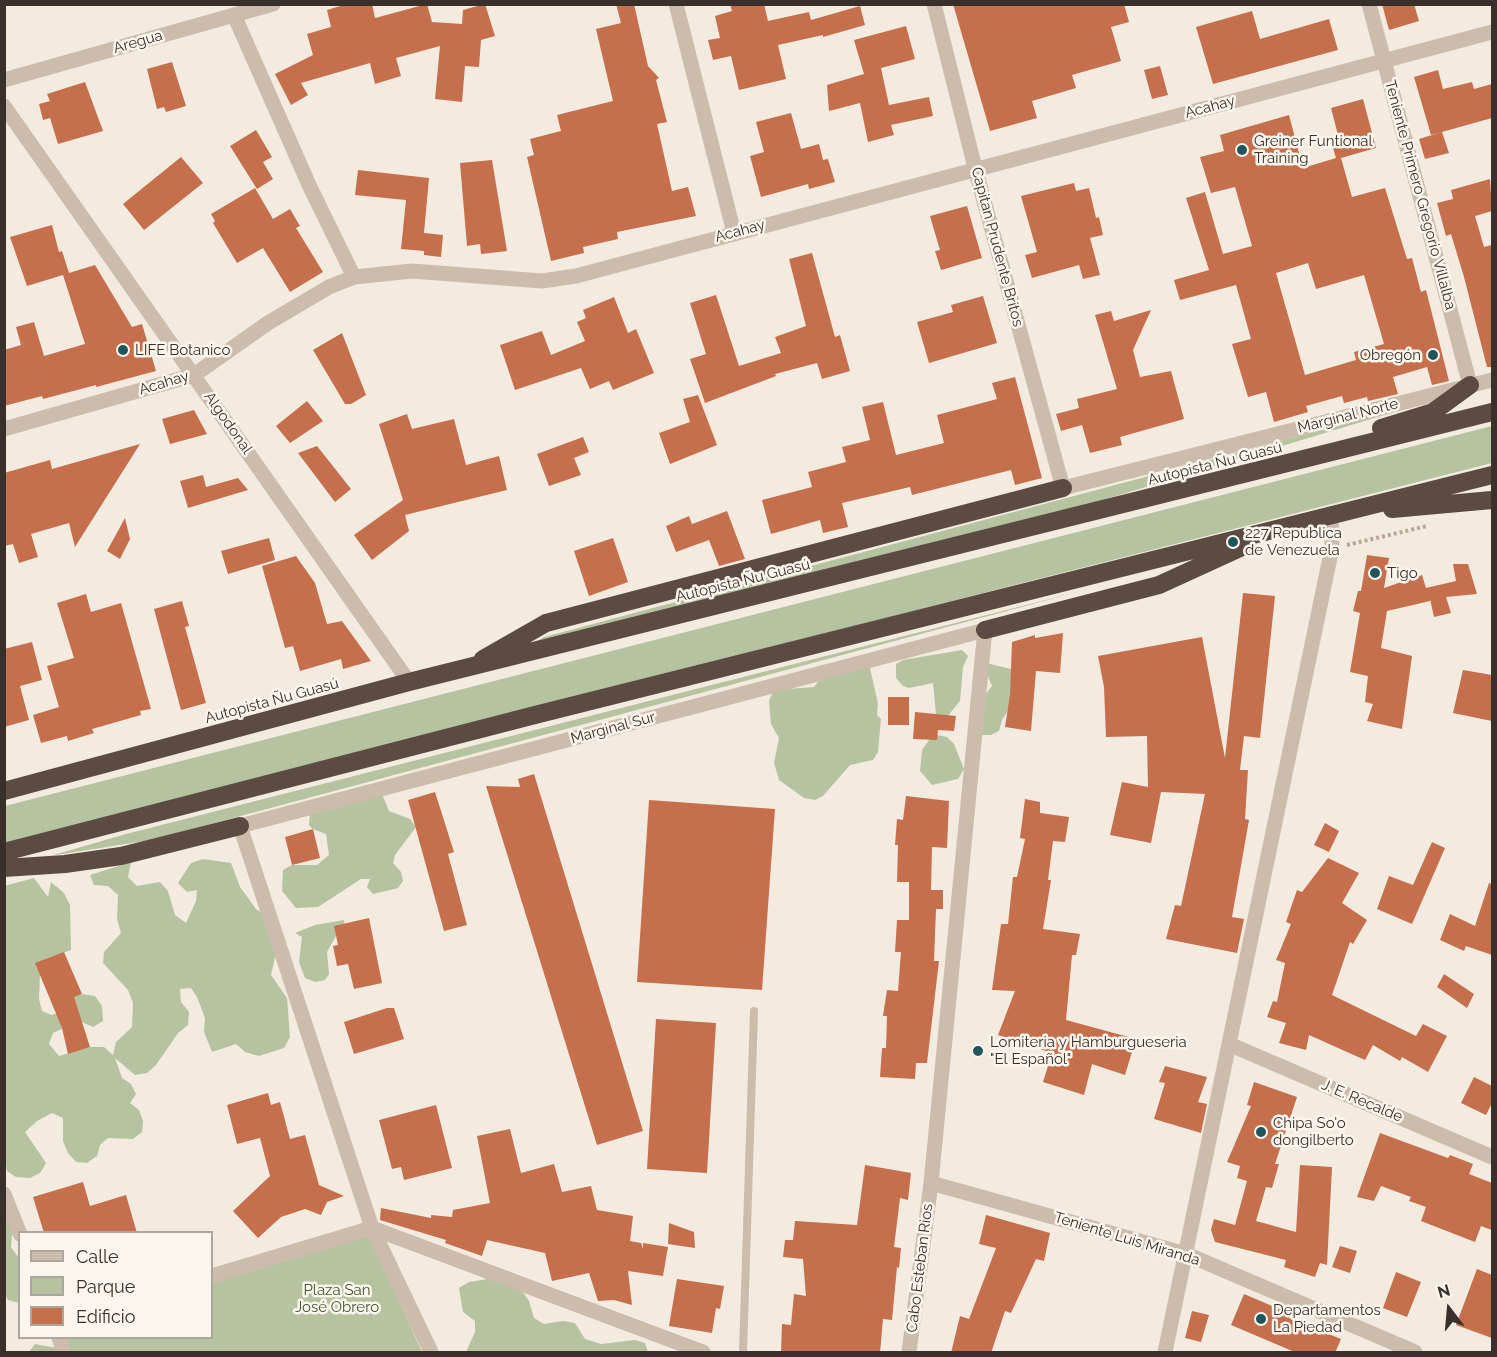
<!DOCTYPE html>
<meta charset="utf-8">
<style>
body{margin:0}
#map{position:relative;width:1497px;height:1357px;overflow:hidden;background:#f3ebe0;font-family:Raleway,sans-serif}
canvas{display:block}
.frame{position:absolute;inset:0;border:6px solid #3a302b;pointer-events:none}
.legend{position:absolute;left:18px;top:1231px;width:195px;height:108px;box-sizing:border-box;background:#faf5ed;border:2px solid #ada69f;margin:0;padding:8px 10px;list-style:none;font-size:18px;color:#3a302b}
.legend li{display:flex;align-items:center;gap:12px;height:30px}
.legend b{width:30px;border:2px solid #ada69f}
.north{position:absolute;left:1419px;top:1279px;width:60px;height:60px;-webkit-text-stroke:4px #faf5ed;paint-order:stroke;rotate:344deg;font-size:16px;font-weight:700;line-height:24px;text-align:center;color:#3a302b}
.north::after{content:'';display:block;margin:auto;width:21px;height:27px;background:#3a302b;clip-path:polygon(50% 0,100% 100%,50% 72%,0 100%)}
</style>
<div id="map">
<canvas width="1497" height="1357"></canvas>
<div class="frame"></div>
<ul class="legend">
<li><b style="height:8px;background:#ccbcac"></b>Calle</li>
<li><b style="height:16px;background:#b6c3a0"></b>Parque</li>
<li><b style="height:16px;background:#c56f4d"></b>Edificio</li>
</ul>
<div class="north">N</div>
</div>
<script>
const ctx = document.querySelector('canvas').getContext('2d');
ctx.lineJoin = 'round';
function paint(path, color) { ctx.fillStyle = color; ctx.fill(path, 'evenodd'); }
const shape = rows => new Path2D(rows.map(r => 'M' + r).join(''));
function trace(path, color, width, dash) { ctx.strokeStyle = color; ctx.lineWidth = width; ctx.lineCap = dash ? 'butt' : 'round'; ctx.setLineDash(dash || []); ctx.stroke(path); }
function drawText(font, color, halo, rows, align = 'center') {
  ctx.font = font + ' Raleway,sans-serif'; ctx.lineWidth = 5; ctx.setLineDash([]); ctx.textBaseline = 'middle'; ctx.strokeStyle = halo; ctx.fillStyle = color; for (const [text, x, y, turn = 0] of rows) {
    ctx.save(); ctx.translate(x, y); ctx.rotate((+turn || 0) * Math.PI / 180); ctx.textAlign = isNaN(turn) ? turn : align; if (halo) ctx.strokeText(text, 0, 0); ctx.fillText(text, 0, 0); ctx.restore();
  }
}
const green = shape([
 [1431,401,1096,502,536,642,544,637],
 [1492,426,1492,463,5,843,5,806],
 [1089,589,151,840,50,856,126,834],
 [962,650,968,656,963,667,960,701,946,718,936,714,933,683,909,688,903,686,896,678,896,664,903,660],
 [982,662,1011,669,1013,681,1010,708,1002,720,999,731,991,735,982,735,985,695,992,686],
 [870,668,878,704,877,715,881,719,878,752,873,760,850,765,823,796,815,800,804,798,779,780,774,763,779,738,771,724,769,701,774,690,814,687,823,675],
 [937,735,947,737,954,744,964,769,958,779,932,785,920,771,922,750,931,737],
 [382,794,389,811,410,819,416,827,395,855,393,863,401,872,403,881,398,888,373,894,367,887,370,879,361,879,318,907,296,908,282,891,283,870,292,865,317,865,329,855,326,834,313,829,309,825,310,812],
 [203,859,231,863,240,887,256,909,268,916,277,949,271,975,287,998,290,1037,284,1048,259,1056,245,1052,236,1044,212,1052,204,1032,205,1018,197,997,191,988,180,989,181,1002,189,1012,188,1025,178,1033,156,1065,147,1073,135,1075,115,1058,122,1078,131,1084,136,1094,130,1103,139,1110,143,1121,142,1132,133,1139,108,1138,100,1145,97,1156,87,1163,76,1162,68,1153,63,1141,63,1118,52,1113,37,1121,25,1132,46,1163,40,1173,30,1178,16,1177,7,1171,4,1147,4,886,34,878,48,897,51,882,64,893,70,905,71,950,49,958,40,974,39,999,42,1011,52,1015,66,1010,73,997,82,994,95,996,102,1006,103,1021,93,1027,82,1022,66,1027,53,1033,49,1044,59,1056,90,1047,104,1047,113,1055,116,1042,132,1027,133,1003,128,990,103,963,104,952,121,933,117,919,118,895,108,886,94,885,90,875,131,862,128,877,137,886,160,882,168,891,175,915,186,923,196,901,197,890,187,892,178,883,191,863],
 [344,920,345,931,336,936,327,952,329,974,325,980,315,982,305,978,299,962,302,937,295,933,315,925],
 [5,1212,13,1220,11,1247,19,1258,19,1303,8,1300,5,1294],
 [368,1233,422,1352,29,1352,35,1344,67,1350,63,1338,212,1338,212,1279],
 [488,1279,522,1291,529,1301,534,1318,544,1324,563,1321,575,1323,585,1339,601,1344,635,1340,645,1343,648,1352,466,1352,475,1332,475,1321,463,1312,459,1288,469,1282]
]);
const building = shape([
 [347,4,372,4,375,18,427,4,432,22,462,24,463,10,485,4,495,36,481,40,479,67,465,66,462,102,435,99,440,46,396,58,401,76,375,84,370,63,301,83,308,95,291,105,275,74,313,55,307,34,331,27,327,10],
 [616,4,634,4,648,66,659,78,656,80,667,122,657,124,672,191,688,187,696,216,617,232,618,239,583,247,584,253,551,261,527,157,534,155,530,139,561,131,557,115,613,101,596,29,621,23],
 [730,4,764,4,768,21,809,12,811,20,860,6,865,25,823,37,823,35,778,45,786,79,739,90,731,56,713,60,708,40,720,38,715,16,732,11],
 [953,4,1124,4,1129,22,1111,27,1121,61,1072,75,1076,88,1032,101,1037,118,990,131],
 [1382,4,1414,4,1419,21,1389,30],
 [1252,11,1260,39,1329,19,1338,50,1213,84,1196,27],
 [906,26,915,59,881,68,889,105,929,97,933,116,891,125,894,135,868,142,860,103,829,111,827,85,864,74,854,40],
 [172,62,186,106,166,112,164,107,157,109,147,69],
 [1160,66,1168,95,1152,99,1144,70],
 [1438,70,1443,89,1472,82,1474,89,1492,84,1492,118,1431,135,1414,77],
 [85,82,103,131,58,144,50,118,43,120,39,104,50,101,47,94],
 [1363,99,1376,148,1341,158,1352,197,1385,188,1407,259,1412,258,1421,292,1426,290,1449,381,1432,385,1427,367,1393,377,1398,394,1368,401,1367,397,1344,403,1342,396,1306,406,1308,412,1274,422,1266,392,1248,397,1232,344,1251,339,1236,285,1180,300,1174,280,1209,270,1186,198,1205,192,1223,254,1252,246,1235,187,1211,193,1200,157,1224,151,1220,135,1289,115,1303,168,1336,158,1331,141,1339,139,1331,108],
 [1308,263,1316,289,1364,275,1384,344,1354,352,1356,360,1305,375,1276,273],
 [791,113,801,149,819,144,823,160,828,159,835,182,809,189,808,184,761,197,750,156,764,152,756,122],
 [256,130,272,157,263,162,273,179,257,189,230,146],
 [1442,132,1449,153,1425,159,1419,139],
 [181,157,203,183,144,230,123,204],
 [492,160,507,251,481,254,480,244,467,246,460,163],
 [358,170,429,178,424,233,443,235,441,257,424,255,424,251,401,249,406,200,355,195],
 [1490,179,1492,211,1475,216,1484,247,1492,245,1492,367,1487,367,1464,277,1451,234,1446,236,1437,203,1453,199,1451,190],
 [1074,183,1076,191,1089,188,1096,218,1099,217,1103,235,1090,238,1100,275,1083,279,1079,265,1032,278,1025,255,1037,252,1021,196],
 [255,188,273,219,290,209,300,226,296,228,323,272,290,292,263,248,237,263,213,223,215,221,211,214],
 [967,206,982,258,941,270,935,251,940,250,930,216],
 [52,225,59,252,62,251,69,273,95,265,132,327,142,324,156,371,96,387,96,385,43,399,42,396,4,406,4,350,21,345,16,327,34,322,44,356,85,344,63,275,27,286,10,237],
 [812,253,835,337,840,335,850,371,822,379,817,363,775,374,776,376,705,403,690,359,706,354,690,303,716,295,739,366,781,353,775,337,806,326,789,259],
 [983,296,997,343,929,363,917,322,953,312,951,305],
 [614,297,628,333,636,329,654,373,613,390,609,381,590,389,581,368,515,390,500,345,542,331,551,355,585,341,577,322,586,318,583,310],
 [1151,310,1133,350,1140,377,1171,371,1184,419,1120,437,1122,445,1090,453,1082,425,1061,431,1056,414,1079,408,1077,399,1117,389,1095,315,1111,311,1114,321],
 [342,333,366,395,351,404,345,404,313,350],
 [1015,377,1042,478,1015,485,1011,470,912,495,910,487,842,503,848,527,823,533,820,520,771,534,762,500,812,487,808,472,846,462,842,447,870,440,862,407,883,402,896,455,944,443,937,415,997,399,992,383],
 [698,395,717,445,670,464,659,433,690,422,683,399],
 [307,401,323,421,290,443,276,426],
 [194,410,207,434,170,444,162,419],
 [407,414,412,429,454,419,466,465,499,456,507,490,405,515,409,531,372,560,354,535,403,500,379,424],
 [583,437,589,452,574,458,581,475,549,486,537,454],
 [140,444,75,547,69,523,31,534,38,557,19,563,13,544,4,546,4,473,50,460,52,469],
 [317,446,351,489,335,502,298,453],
 [203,475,206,487,238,478,248,490,188,508,180,481],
 [727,511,745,559,719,566,709,540,676,552,666,526,689,516,692,524],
 [125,518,130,539,120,559,107,551],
 [269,538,275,560,228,574,221,551],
 [613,538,628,582,589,596,574,551],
 [1367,555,1389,558,1384,588,1422,575,1426,588,1456,581,1453,564,1468,564,1477,594,1446,597,1451,613,1434,617,1430,599,1430,601,1387,611,1381,648,1412,656,1402,729,1367,721,1373,704,1365,702,1368,676,1350,672,1360,613,1353,611,1358,591,1361,591],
 [296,556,315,583,327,624,342,621,371,661,343,669,341,659,300,671,293,646,285,648,262,566],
 [1243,593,1275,596,1260,738,1244,736,1240,770,1248,770,1245,819,1249,820,1232,917,1244,919,1237,953,1166,939,1175,905,1181,906,1205,794,1161,792,1151,843,1110,835,1122,782,1148,787,1147,736,1106,737,1104,687,1098,656,1202,637,1225,758],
 [86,594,91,612,121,603,151,709,140,711,141,715,92,729,94,733,68,741,67,736,41,743,33,715,59,707,47,666,74,658,57,603],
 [182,601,189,626,185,627,206,703,181,710,154,609],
 [1063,633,1060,673,1036,671,1031,731,1005,727,1010,695,1012,642,1035,635,1035,638],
 [32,642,42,680,20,686,29,720,4,727,4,649],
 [1463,670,1492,675,1492,721,1453,713],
 [888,697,909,697,909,725,888,725],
 [915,712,956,716,954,731,938,730,937,740,913,739],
 [534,774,643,1131,597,1145,486,786,520,787,518,779],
 [435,792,454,852,448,854,467,925,444,931,408,800],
 [906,796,949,801,947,848,932,847,931,890,943,890,943,909,936,909,934,961,939,961,927,1063,916,1063,915,1079,880,1077,882,1048,886,1048,887,1016,883,1016,887,990,898,991,901,952,895,952,897,920,909,920,909,882,897,882,898,845,895,845,897,819,903,820],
 [1025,799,1040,802,1040,813,1069,817,1065,842,1053,841,1048,880,1051,880,1043,929,1080,934,1076,955,1072,955,1066,1020,1136,1039,1125,1075,1092,1064,1084,1095,1043,1082,1052,1053,998,1035,1015,991,992,990,1001,924,1008,924,1013,877,1017,877,1025,839,1020,838],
 [649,800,775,809,762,990,637,982],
 [1325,823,1339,831,1329,852,1314,845],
 [313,829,320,858,292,865,285,837],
 [1432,842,1445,848,1412,924,1377,909,1389,876,1413,885],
 [1328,858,1359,873,1342,903,1367,920,1353,944,1350,942,1332,995,1416,1036,1423,1024,1447,1036,1428,1072,1402,1057,1400,1061,1373,1045,1365,1060,1309,1035,1306,1050,1279,1043,1286,1023,1267,1017,1273,1001,1277,1002,1285,963,1276,960,1291,924,1286,922,1297,890,1302,892],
 [1489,883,1492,884,1492,955,1466,946,1464,951,1440,940,1450,914,1475,926],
 [369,918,382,983,354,989,348,964,337,966,333,946,338,945,334,926],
 [64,952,82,994,74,997,90,1047,68,1054,62,1028,35,963],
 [1444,974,1474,994,1467,1008,1437,987],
 [387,1008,394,1008,404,1039,354,1054,344,1022],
 [656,1019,716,1023,707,1173,647,1169],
 [1165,1066,1207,1077,1198,1102,1207,1104,1201,1133,1154,1119,1165,1083,1159,1082],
 [1474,1077,1492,1086,1492,1103,1486,1115,1461,1103],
 [1254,1082,1297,1097,1275,1164,1279,1164,1272,1188,1266,1187,1256,1221,1296,1232,1300,1165,1332,1167,1327,1265,1320,1263,1315,1277,1284,1267,1286,1260,1215,1242,1211,1230,1214,1219,1235,1225,1247,1181,1237,1178,1240,1166,1227,1162,1251,1106,1247,1105],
 [268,1093,271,1105,280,1102,290,1139,305,1135,319,1185,344,1196,327,1202,321,1215,305,1209,281,1217,258,1238,233,1211,270,1176,260,1138,237,1144,227,1105],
 [436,1105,452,1168,404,1180,401,1167,392,1169,379,1120],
 [510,1129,521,1173,554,1164,562,1192,591,1186,597,1210,633,1216,630,1241,641,1243,643,1249,643,1243,668,1247,663,1276,628,1271,632,1305,614,1300,598,1301,589,1273,552,1281,545,1253,487,1240,482,1256,445,1243,446,1240,380,1220,381,1208,431,1218,431,1215,452,1217,453,1210,490,1203,477,1136],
 [1380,1133,1448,1158,1450,1155,1473,1164,1469,1174,1492,1183,1492,1230,1481,1226,1475,1242,1421,1221,1426,1207,1409,1201,1411,1197,1381,1186,1374,1201,1357,1197],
 [865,1165,911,1173,908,1200,900,1198,894,1247,901,1248,899,1268,897,1267,892,1320,883,1319,880,1353,781,1353,782,1324,791,1325,794,1294,806,1296,803,1259,783,1257,785,1240,793,1240,795,1221,857,1225],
 [83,1182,90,1206,126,1195,137,1233,44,1233,33,1197],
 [986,1215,1050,1233,1044,1261,1036,1259,1011,1313,1005,1311,991,1353,951,1353,960,1316,969,1319,996,1248,979,1244],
 [669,1223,694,1232,695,1248,668,1244],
 [1340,1246,1357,1251,1350,1273,1332,1267],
 [1477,1269,1492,1275,1492,1338,1456,1325],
 [1396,1272,1421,1282,1407,1317,1383,1308],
 [677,1279,724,1286,720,1309,716,1308,712,1333,669,1326],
 [1244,1294,1291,1314,1289,1318,1341,1339,1335,1353,1297,1353,1231,1325],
 [1192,1311,1209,1315,1201,1342,1185,1338]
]);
const path = shape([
 [1347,545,1427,526]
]);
const service = shape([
 [743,1352,754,1011]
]);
const minor = shape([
 [676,4,734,233],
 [934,4,975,168,1063,488,1492,380],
 [234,15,310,187,354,277],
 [4,80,273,4],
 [4,106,409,682],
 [4,429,194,375,268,323,329,287,354,277,412,271,542,281,576,276,1492,32],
 [1231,1045,1492,1157],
 [931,1183,1186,1254,1415,1352],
 [4,1194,20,1234],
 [212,1276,372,1228,703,1352],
 [59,1338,64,1352],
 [431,1352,372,1228,240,826,985,630,931,1183,909,1352],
 [1165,1352,1332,548,1331,517]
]);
const tertiary = shape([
 [1369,4,1470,385]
]);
const motorway = shape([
 [1381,428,1433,412,1470,385],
 [1392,509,1492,500],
 [985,630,1159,585,1242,547],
 [483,659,546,623,1063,488],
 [4,791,409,682,1492,412],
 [4,852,535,715,1492,475],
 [4,868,65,864,121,856,240,826]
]);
const markers = [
 [1242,150,6,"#20555c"],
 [123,350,6,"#20555c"],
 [1433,355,6,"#20555c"],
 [1233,542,6,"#20555c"],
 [1375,573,6,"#20555c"],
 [978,1051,6,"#20555c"],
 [1261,1132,6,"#20555c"],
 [1261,1319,6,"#20555c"]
];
const streetNames = [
 ["Aregua",138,42,-16],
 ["Acahay",1210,107,-15],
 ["Teniente Primero Gregorio Villalba",1420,195,75],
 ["Acahay",740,231,-15],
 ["Capitan Prudente Britos",997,247,75],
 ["Acahay",164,383,-17],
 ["Marginal Norte",1348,416,-14],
 ["Algodonal",228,423,55],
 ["Autopista Ñu Guasú",1215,464,-14],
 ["Autopista Ñu Guasú",743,581,-14],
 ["Autopista Ñu Guasú",272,701,-15],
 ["Marginal Sur",613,728,-15],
 ["J. E. Recalde",1362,1101,23],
 ["Teniente Luis Miranda",1127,1239,17],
 ["Cabo Esteban Rios",920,1268,-83]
];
const poiNames = [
 ["Greiner Funtional",1254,141],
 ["Training",1254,158],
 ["LIFE Botanico",135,350],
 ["Obregón",1421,355,"right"],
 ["227 Republica",1245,533],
 ["de Venezuela",1245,550],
 ["Tigo",1387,573],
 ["Lomiteria y Hamburgueseria",990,1042],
 ["\"El Español\"",990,1059],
 ["Chipa So'o",1273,1123],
 ["dongilberto",1273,1140],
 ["Departamentos",1273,1310],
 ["La Piedad",1273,1327]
];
const parkNames = [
 ["Plaza San",337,1290],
 ["José Obrero",337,1307]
];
paint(green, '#b6c3a0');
paint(building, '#c56f4d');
trace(path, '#b8a696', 4, [3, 3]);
trace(service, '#ccbcac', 8);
trace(minor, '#ccbcac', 15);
trace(tertiary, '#ccbcac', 15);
trace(motorway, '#5b4b42', 18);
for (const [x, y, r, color] of markers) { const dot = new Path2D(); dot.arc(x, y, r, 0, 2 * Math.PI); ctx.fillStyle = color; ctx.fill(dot); trace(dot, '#faf5ed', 2); }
drawText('15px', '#3a302b', '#faf5ed', streetNames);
drawText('15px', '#3a302b', '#faf5ed', poiNames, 'left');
drawText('15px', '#47582f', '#faf5ed', parkNames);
</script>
